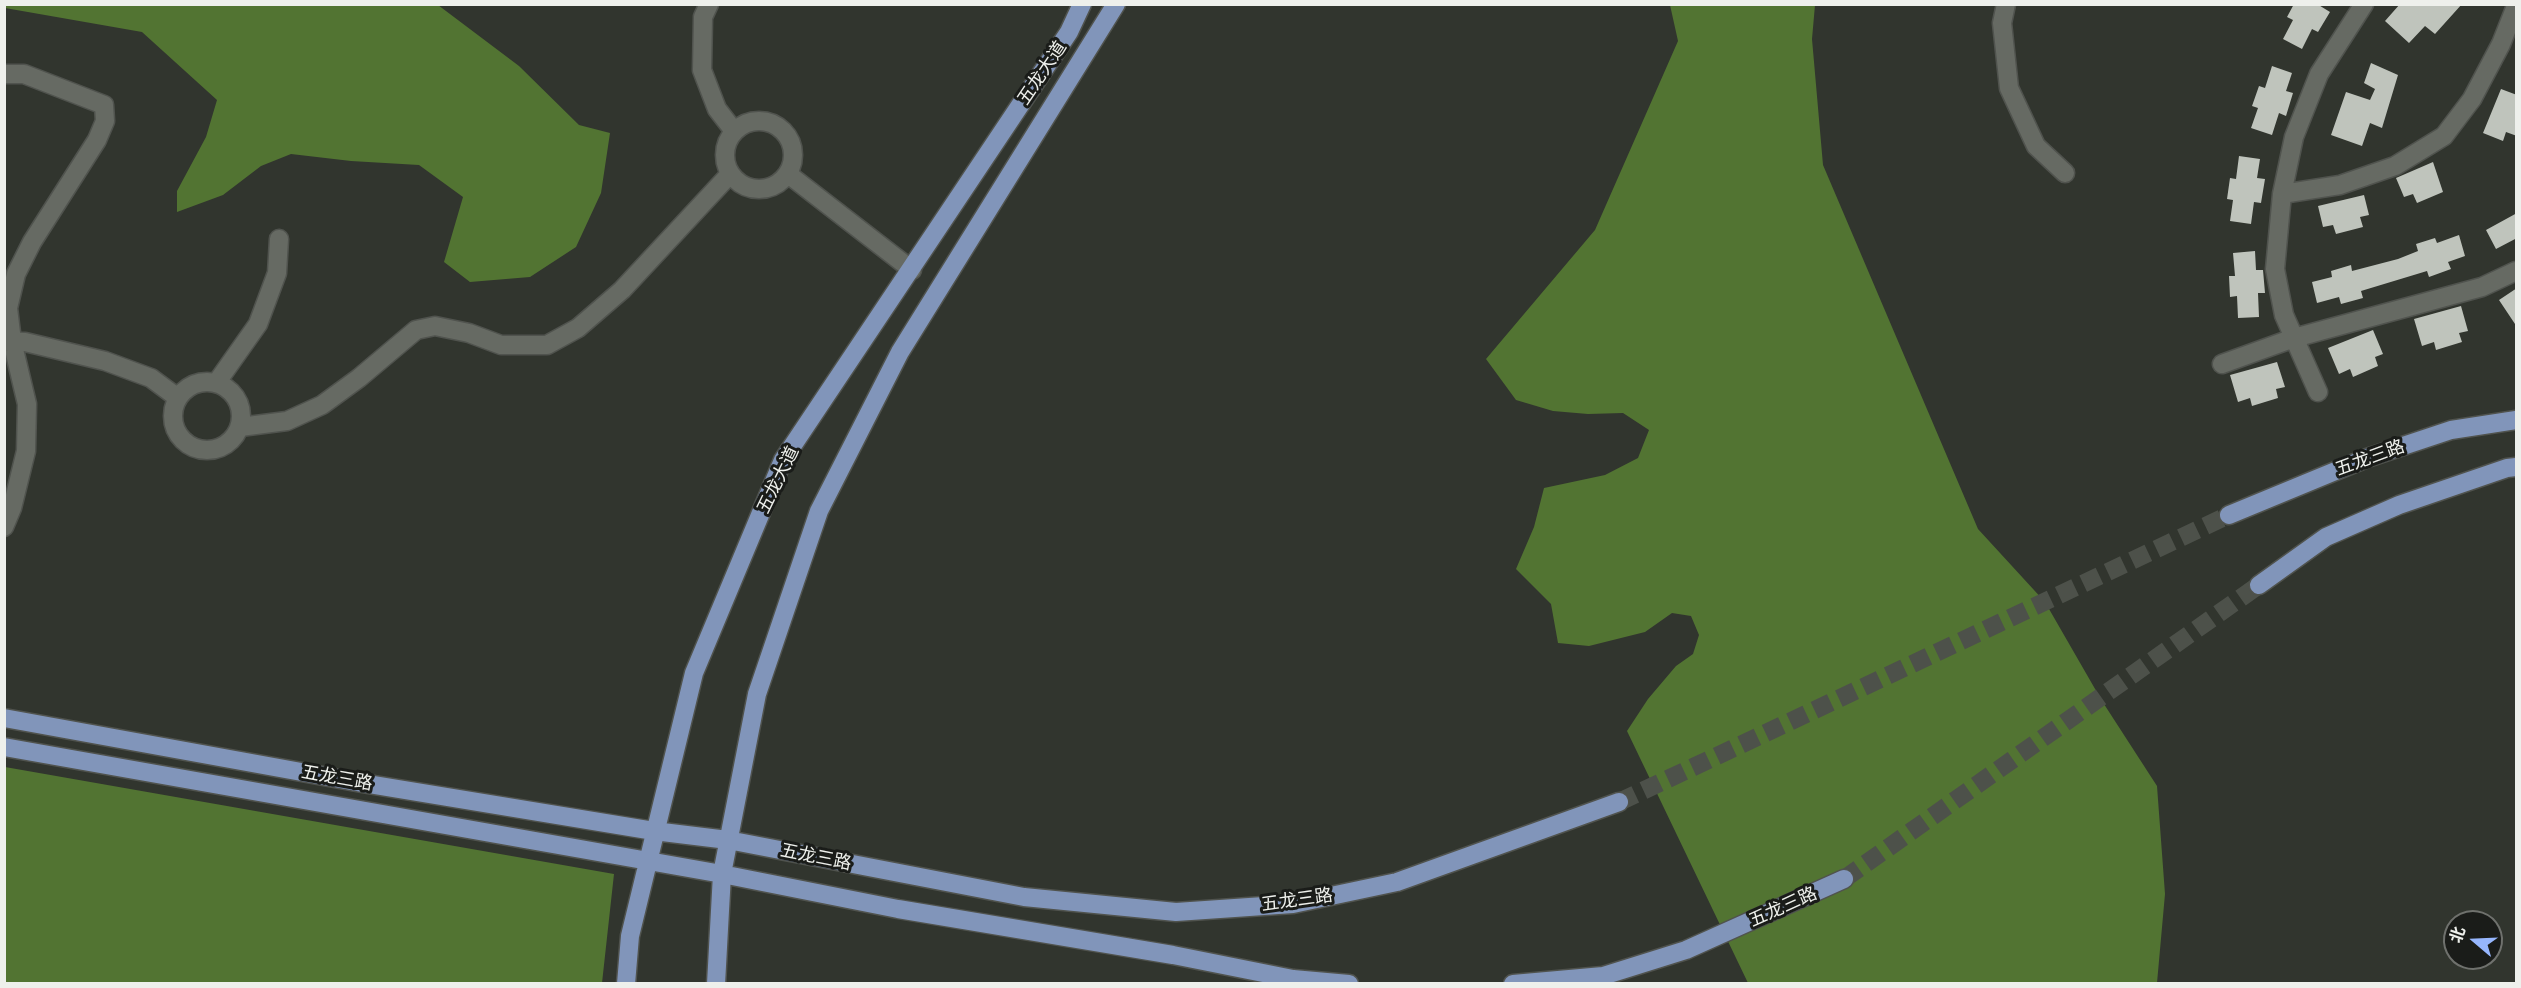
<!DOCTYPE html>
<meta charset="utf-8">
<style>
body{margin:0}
#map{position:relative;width:2521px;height:988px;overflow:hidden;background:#31352e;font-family:"Public Sans","Noto Sans SC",sans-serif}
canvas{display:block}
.frame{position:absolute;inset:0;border:6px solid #eef0ec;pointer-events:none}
.north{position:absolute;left:2443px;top:910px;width:60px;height:60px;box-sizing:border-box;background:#1a1c19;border:2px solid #6f716d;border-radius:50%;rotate:289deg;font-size:16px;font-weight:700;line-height:24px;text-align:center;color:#eef0ec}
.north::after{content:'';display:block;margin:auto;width:21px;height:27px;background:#96b6fd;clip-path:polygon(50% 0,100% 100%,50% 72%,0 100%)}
</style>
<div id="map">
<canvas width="2521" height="988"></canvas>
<div class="frame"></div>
<div class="north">北</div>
</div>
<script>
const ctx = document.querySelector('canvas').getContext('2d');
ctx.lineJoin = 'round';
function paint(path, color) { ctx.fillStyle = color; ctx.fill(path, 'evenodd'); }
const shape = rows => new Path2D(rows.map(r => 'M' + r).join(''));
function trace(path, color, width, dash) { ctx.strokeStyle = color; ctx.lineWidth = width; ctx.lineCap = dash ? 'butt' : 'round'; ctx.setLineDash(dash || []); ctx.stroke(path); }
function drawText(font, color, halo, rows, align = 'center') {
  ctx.font = font + ' "Public Sans","Noto Sans SC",sans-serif'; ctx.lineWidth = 6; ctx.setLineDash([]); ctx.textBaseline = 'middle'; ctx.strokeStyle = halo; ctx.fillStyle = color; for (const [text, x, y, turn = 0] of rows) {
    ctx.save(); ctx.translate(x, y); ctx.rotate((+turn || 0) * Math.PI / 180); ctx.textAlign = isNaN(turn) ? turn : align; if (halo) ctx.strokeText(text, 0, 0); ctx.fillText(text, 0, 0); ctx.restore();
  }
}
const forest = shape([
 [4,5,438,5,519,66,579,125,610,133,601,193,576,247,530,277,470,282,444,262,463,197,419,165,351,161,291,154,261,166,223,195,177,212,177,191,206,137,217,100,142,32,5,8],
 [1670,5,1815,5,1812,39,1823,165,1978,529,2045,602,2102,701,2157,786,2165,894,2157,983,1748,983,1627,731,1648,699,1676,666,1693,654,1699,635,1691,616,1672,613,1645,632,1589,646,1558,643,1551,604,1516,569,1534,527,1544,488,1605,475,1638,458,1649,430,1623,413,1588,414,1553,411,1516,400,1486,359,1595,230,1678,41],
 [5,767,614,874,602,983,5,983]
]);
const building = shape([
 [2294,4,2317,4,2330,12,2318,32,2312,29,2302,49,2283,39,2293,20,2287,17],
 [2400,4,2462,4,2435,34,2425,26,2409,43,2385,21],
 [2371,63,2398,75,2382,128,2370,123,2362,146,2331,135,2346,92,2370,100,2375,89,2364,83],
 [2272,66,2292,73,2286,91,2293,93,2286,116,2279,113,2272,135,2251,128,2258,108,2252,106,2259,86,2265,88],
 [2501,89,2517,95,2517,136,2506,132,2503,141,2483,133],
 [2239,156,2260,159,2257,178,2265,179,2261,203,2254,202,2251,224,2230,221,2233,200,2227,199,2230,178,2236,179],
 [2433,162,2443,192,2417,203,2413,194,2404,197,2396,178],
 [2364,195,2369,215,2360,217,2363,227,2336,234,2333,225,2323,227,2318,206],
 [2517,213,2517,238,2496,249,2486,230],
 [2459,235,2465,256,2448,262,2451,269,2429,277,2427,271,2361,291,2363,298,2341,304,2339,297,2317,303,2312,282,2332,277,2331,271,2351,265,2352,271,2398,259,2418,251,2416,244,2435,238,2437,243],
 [2255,251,2256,270,2263,270,2265,293,2258,293,2259,317,2238,318,2237,296,2230,297,2229,276,2235,276,2233,253],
 [2517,288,2517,327,2499,300],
 [2461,306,2468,331,2459,333,2462,342,2436,350,2434,342,2422,346,2414,319],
 [2373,330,2383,354,2375,357,2378,366,2353,377,2350,369,2339,374,2328,348],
 [2277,362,2285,387,2276,389,2278,398,2252,406,2250,398,2238,402,2230,375]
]);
const majorTunnel = shape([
 [1619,802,2229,515],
 [1844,879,2259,585]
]);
const minor = shape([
 [709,4,703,17,702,70,717,109,734,131],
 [2006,4,2002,23,2009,88,2036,146,2065,173],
 [4,74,24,74,104,105,105,121,97,140,32,242,16,274,8,308,12,341,27,404,26,451,12,508,4,527],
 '725 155a34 34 0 1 1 68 0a34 34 0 1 1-68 0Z',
 [788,174,912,270],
 [2282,194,2340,185,2395,166,2444,136,2472,99,2501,44,2516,6],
 [4,341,25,342,105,361,151,378,178,398],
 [2222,364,2294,338,2482,287,2516,271],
 '173 416a34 34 0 1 1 68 0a34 34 0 1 1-68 0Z',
 [217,382,258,324,277,273,279,239],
 [2318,392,2284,315,2275,269,2282,194,2294,137,2319,74,2364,4],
 [240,427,287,421,322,405,359,378,416,330,435,326,469,333,501,345,547,345,578,328,622,290,730,174]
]);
const major = shape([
 [2229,515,2367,458,2451,430,2516,420],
 [2259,585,2326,537,2399,505,2507,468,2516,467],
 [4,718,362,783,654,831,728,840,1024,897,1176,912,1293,904,1397,882,1619,802],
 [4,747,722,874,898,909,1173,955,1293,979,1349,984],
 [626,984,630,936,694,673,783,460,1069,32,1082,4],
 [716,984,722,874,757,694,819,511,900,352,1116,4],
 [1513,984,1603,976,1686,950,1844,879]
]);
const streetNames = [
 ["五龙大道",1042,73,-56],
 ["五龙三路",2370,458,-20],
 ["五龙大道",778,480,-64],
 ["五龙三路",337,778,10],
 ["五龙三路",816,857,11],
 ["五龙三路",1297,900,-8],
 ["五龙三路",1783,907,-24]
];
paint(forest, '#527432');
paint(building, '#bfc4bc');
trace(majorTunnel, '#4d514a', 18, [18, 9]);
trace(minor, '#50534e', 21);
trace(major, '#50534e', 21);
trace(minor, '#666a63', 18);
trace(major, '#8195ba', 18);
drawText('18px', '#eef0ec', '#1a1c19', streetNames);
</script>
